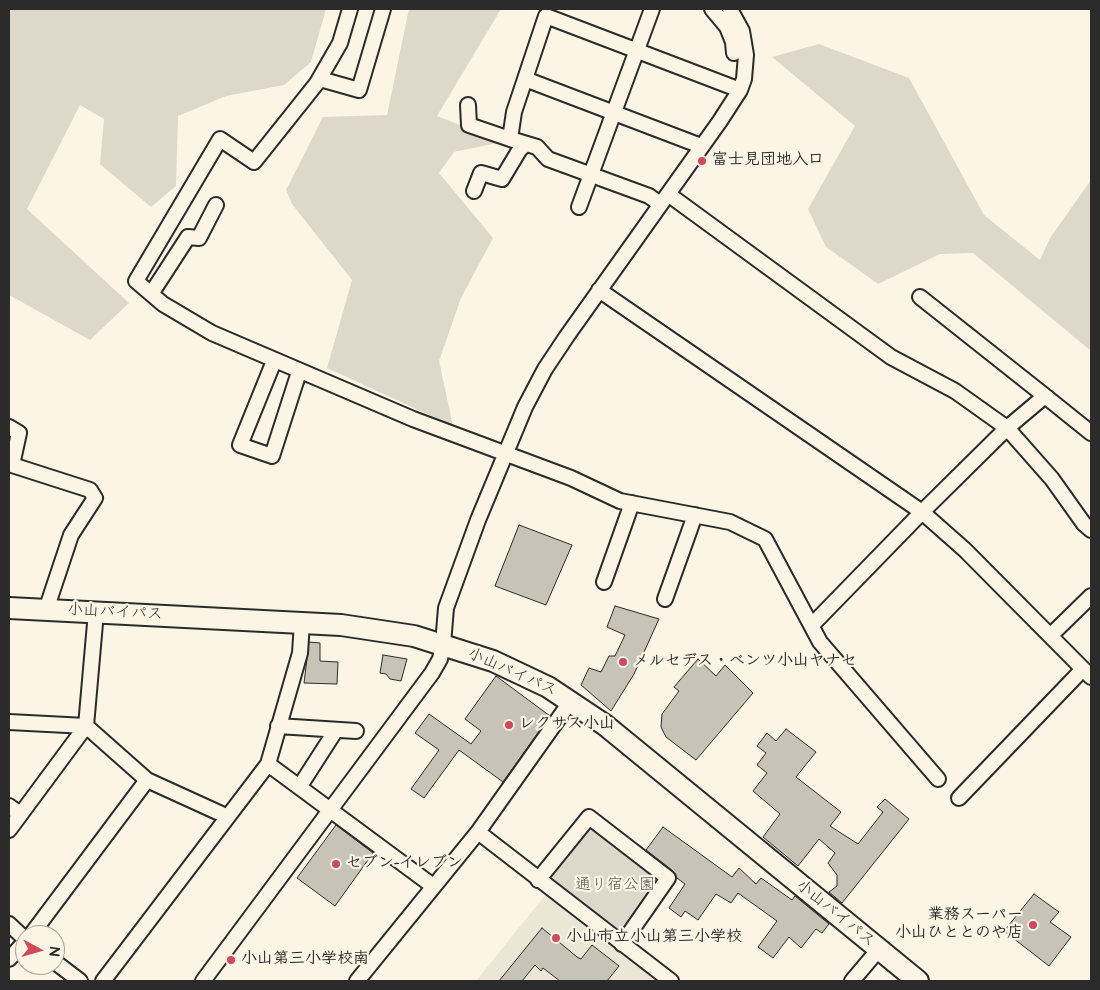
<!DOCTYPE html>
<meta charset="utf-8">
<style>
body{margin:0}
#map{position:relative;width:1100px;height:990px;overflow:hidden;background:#fcf5e5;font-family:"Architects Daughter",sans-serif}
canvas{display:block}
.frame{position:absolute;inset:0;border:10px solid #2b2b2b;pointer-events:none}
.north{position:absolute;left:15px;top:925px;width:50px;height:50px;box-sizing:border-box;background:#fcf5e5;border:1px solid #a8a49b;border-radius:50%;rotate:96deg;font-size:14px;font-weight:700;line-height:20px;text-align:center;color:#2b2b2b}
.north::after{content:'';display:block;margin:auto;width:18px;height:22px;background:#d1495b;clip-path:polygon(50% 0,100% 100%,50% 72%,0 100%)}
</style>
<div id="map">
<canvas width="1100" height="990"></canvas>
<div class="frame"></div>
<div class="north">N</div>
</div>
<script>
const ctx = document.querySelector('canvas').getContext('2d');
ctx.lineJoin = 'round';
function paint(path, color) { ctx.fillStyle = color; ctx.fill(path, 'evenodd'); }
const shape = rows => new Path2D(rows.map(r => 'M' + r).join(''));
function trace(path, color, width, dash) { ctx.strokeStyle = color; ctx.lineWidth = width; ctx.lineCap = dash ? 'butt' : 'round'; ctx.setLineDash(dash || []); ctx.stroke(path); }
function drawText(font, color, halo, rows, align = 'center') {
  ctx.font = font + ' "Architects Daughter","Klee One",sans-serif'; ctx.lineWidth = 4.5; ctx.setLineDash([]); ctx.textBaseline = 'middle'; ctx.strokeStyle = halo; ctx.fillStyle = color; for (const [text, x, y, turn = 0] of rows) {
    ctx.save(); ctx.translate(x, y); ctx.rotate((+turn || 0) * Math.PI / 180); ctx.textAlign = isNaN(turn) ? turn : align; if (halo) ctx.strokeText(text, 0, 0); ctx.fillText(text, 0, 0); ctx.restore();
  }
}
const built = shape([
 [546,894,659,981,476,981]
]);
const green = shape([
 [9,9,326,9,311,62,284,85,226,96,178,116,176,186,151,207,100,164,104,119,80,105,27,209,129,303,90,340,9,295],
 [409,9,501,9,437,116,502,142,454,152,439,173,493,238,461,298,439,361,453,426,327,368,352,280,292,204,286,190,323,117,387,115],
 [819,44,909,78,984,215,1040,260,1050,238,1091,180,1091,351,973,253,940,254,878,284,826,247,808,209,855,126,772,57],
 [593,826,662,876,627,932,618,935,553,883,552,875,586,827]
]);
const building = shape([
 [519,525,572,545,546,605,495,586,519,525],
 [615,606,659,619,634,674,611,711,581,685,589,668,601,672,609,656,615,656,625,635,607,627,615,606],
 [309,642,320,643,320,661,338,662,337,684,304,683,309,642],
 [383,655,407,659,401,681,390,679,386,674,380,673,383,655],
 [698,659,716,676,725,665,753,693,696,760,666,737,661,727,662,714,679,691,674,687,698,659],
 [496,676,550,716,503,782,459,750,424,798,411,789,439,750,415,733,429,714,471,744,481,731,465,719,496,676],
 [786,729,816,752,796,777,841,812,830,826,858,844,883,812,877,807,885,799,909,819,842,903,829,892,837,886,837,875,828,863,835,853,819,839,798,866,763,837,780,814,753,791,767,773,757,765,766,753,757,746,767,733,776,741,786,729],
 [336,825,373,853,335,906,297,878,336,825],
 [663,827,732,877,739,868,756,884,761,878,792,900,795,896,829,924,822,933,816,929,801,948,789,937,773,958,758,947,777,921,738,893,731,903,716,894,698,920,685,911,681,917,669,908,685,884,677,878,673,871,646,850,663,827],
 [1034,894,1059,912,1050,922,1071,937,1049,966,1004,931,1034,894],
 [542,928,577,957,581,959,592,945,619,966,607,981,560,981,543,968,541,971,535,965,522,981,499,981,542,928]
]);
const minor = shape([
 [350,9,340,43,317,83,254,162,220,139,136,281,163,304,212,333,413,419,571,478,620,501,730,522,765,539,820,642,938,779],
 [712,9,727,27,733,42,734,53],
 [320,79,359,90,383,9],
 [525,79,701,146],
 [468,105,469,125,510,139],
 [474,191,481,173,502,179,520,149,526,144],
 [668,194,891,357,955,391,1007,428,1052,479,1084,524,1091,530],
 [660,204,649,196,548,159,537,147,510,139,514,112,546,16,740,90],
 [579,207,652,9],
 [599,290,922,512,965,550,1091,677],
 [151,294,188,237,199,238,216,205],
 [920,297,1045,396],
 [274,361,240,445,272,456,299,372],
 [9,427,19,433,12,465],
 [9,464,90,490,95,498,71,535,46,610],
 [604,582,632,503],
 [665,599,695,515],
 [812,625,922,512,1007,428,1045,396,1091,433],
 [1051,635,1091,596],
 [9,722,86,726,147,780,226,816],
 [278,726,356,731],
 [268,764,433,886],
 [300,786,336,730],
 [959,798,1083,669],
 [9,806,20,814],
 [9,830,86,726,96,612],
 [478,832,671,981],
 [538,880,589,817,668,878,622,944],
 [9,924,25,939],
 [31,935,147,780],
 [9,959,25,942],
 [55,962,80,981],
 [103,981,268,764,300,653,302,622],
 [203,981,432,673,440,659,443,644,446,608,478,520,525,407,545,369,567,336,720,121,740,90,744,79,746,55,742,31,730,9],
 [357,981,478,832,571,701],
 [852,981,879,949]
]);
const highway = shape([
 [9,608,341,625,414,636,493,661,548,687,605,725,918,981]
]);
const markers = [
 [702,161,5,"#d1495b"],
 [623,662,5,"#d1495b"],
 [509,725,5,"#d1495b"],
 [336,864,5,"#d1495b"],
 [1033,925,5,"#d1495b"],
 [556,938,5,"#d1495b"],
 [231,960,5,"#d1495b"]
];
const poiNames = [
 ["富士見団地入口",712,161],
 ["メルセデス・ベンツ小山ヤナセ",633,662],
 ["レクサス小山",519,725],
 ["セブン-イレブン",346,864],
 ["業務スーパー",1023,916,"right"],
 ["小山ひととのや店",1023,934,"right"],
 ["小山市立小山第三小学校",566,938],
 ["小山第三小学校南",241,960]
];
const streetNames = [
 ["小山バイパス",115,613,3],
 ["小山バイパス",512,673,24],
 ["小山バイパス",835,914,39]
];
const parkNames = [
 ["通り宿公園",615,886]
];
paint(built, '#ece6d7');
paint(green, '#ded8ca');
paint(building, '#c8c3b7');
trace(building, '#2b2b2b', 1);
trace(minor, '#2b2b2b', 18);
trace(highway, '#2b2b2b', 24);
trace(minor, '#fcf5e5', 14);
trace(highway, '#fcf5e5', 20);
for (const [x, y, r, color] of markers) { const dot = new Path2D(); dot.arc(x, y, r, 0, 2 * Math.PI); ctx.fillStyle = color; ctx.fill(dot); trace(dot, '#fcf5e5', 2); }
drawText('bold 16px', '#2b2b2b', '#fcf5e5', poiNames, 'left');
drawText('16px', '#2b2b2b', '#fcf5e5', streetNames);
drawText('16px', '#585653', '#fcf5e5', parkNames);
</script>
